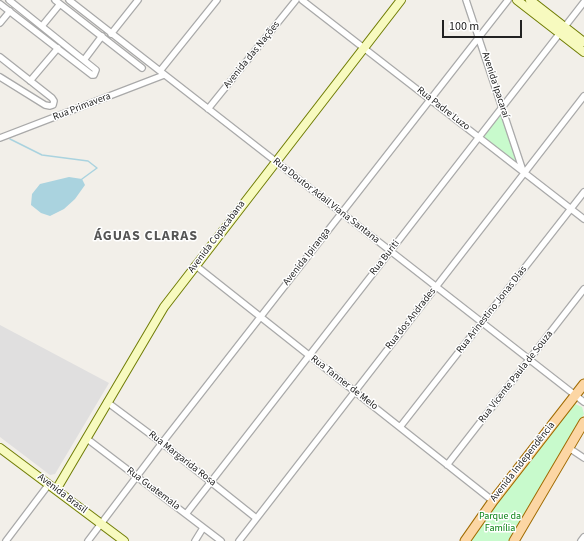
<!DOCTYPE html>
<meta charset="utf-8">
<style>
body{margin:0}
#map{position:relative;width:584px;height:541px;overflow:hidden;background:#f2efe9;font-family:"Source Sans 3",sans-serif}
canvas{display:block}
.scale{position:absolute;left:442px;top:20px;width:80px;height:18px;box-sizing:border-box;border:2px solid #222;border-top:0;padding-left:5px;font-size:12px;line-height:14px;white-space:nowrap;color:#222;-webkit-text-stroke:3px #fff;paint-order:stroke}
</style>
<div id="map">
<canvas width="584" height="541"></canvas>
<div class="scale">100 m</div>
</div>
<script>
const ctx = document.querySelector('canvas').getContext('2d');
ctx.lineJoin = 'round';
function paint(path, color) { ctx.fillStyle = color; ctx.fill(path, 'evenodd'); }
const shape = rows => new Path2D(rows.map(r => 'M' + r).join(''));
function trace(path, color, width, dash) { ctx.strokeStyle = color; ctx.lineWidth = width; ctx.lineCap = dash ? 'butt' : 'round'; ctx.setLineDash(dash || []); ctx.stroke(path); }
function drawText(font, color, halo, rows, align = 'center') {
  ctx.font = font + ' "Source Sans 3",sans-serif'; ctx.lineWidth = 3; ctx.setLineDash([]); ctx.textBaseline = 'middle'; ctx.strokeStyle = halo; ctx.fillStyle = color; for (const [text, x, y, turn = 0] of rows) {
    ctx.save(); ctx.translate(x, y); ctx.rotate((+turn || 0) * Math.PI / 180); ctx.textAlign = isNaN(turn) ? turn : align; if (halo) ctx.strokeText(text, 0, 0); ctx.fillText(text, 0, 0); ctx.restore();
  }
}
const residential = shape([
 [0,325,109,383,55,474,50,475,0,437]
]);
const park = shape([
 [500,113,501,113,518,164,482,137],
 [573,403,582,407,584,414,509,541,468,541]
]);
const water = shape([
 [69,177,82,179,85,185,75,199,64,209,50,216,41,213,31,205,32,194,40,184]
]);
const stream = shape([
 [10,139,42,155,88,161,97,168,82,179]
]);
const street = shape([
 [55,0,142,68],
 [69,0,584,402],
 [302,0,584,219],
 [466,0,523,171],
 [0,4,92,75,94,75,96,70,9,0],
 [0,23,10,11],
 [42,26,60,4],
 [111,34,138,0],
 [0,57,52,98,54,101,53,105,50,106,45,105,0,77],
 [84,60,102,36],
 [160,71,217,0],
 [30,81,58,48],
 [208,109,296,0],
 [0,138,164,75],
 [195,265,493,501],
 [107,402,162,443,256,518],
 [400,427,584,192],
 [86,438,221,541],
 [569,448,584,458],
 [447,465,584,289],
 [186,514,584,2],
 [6,541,49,484],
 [88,541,162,443,508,0],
 [195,541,203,528],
 [239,541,584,96],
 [581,541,584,537]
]);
const secondary = shape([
 [517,0,584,52],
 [530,0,584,42],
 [0,448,124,541],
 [56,490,164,307,401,0]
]);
const primary = shape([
 [465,541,493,501,584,384],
 [514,541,584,422]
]);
const streetNames = [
 ["Avenida das Nações",252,55,-51],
 ["Avenida Ipacaraí",495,85,72],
 ["Rua Primavera",82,107,-21],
 ["Rua Padre Luzo",443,109,38],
 ["Rua Doutor Adail Viana Santana",326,201,38],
 ["Avenida Copacabana",217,237,-53],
 ["Avenida Ipiranga",307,257,-52],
 ["Rua Buriti",385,258,-52],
 ["Rua Arinestino Jonas Dias",492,310,-52],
 ["Rua dos Andrades",411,319,-52],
 ["Rua Vicente Paula de Souza",516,377,-52],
 ["Rua Tanner de Melo",344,383,38],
 ["Rua Margarida Rosa",182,459,38],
 ["Avenida Independência",523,462,-52],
 ["Rua Guatemala",153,489,37],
 ["Avenida Brasil",62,494,37]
];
const parkNames = [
 ["Parque da",500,517],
 ["Família",500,529]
];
const districtNames = [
 ["ÁGUAS CLARAS",146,237]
];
paint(residential, '#e0dfdf');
paint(park, '#c8facc');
paint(water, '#aad3df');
trace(stream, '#aad3df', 1.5);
trace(street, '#a9a9a9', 8);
trace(secondary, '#707d05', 10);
trace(primary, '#a06b00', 11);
trace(street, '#fff', 5.5);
trace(secondary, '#f7fabf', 8);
trace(primary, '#fcd6a4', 9);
drawText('10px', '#222', '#fff', streetNames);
drawText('10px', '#0c8416', '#fff', parkNames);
ctx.letterSpacing = '1px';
drawText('bold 14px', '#555', '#fff', districtNames);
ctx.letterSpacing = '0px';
</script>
